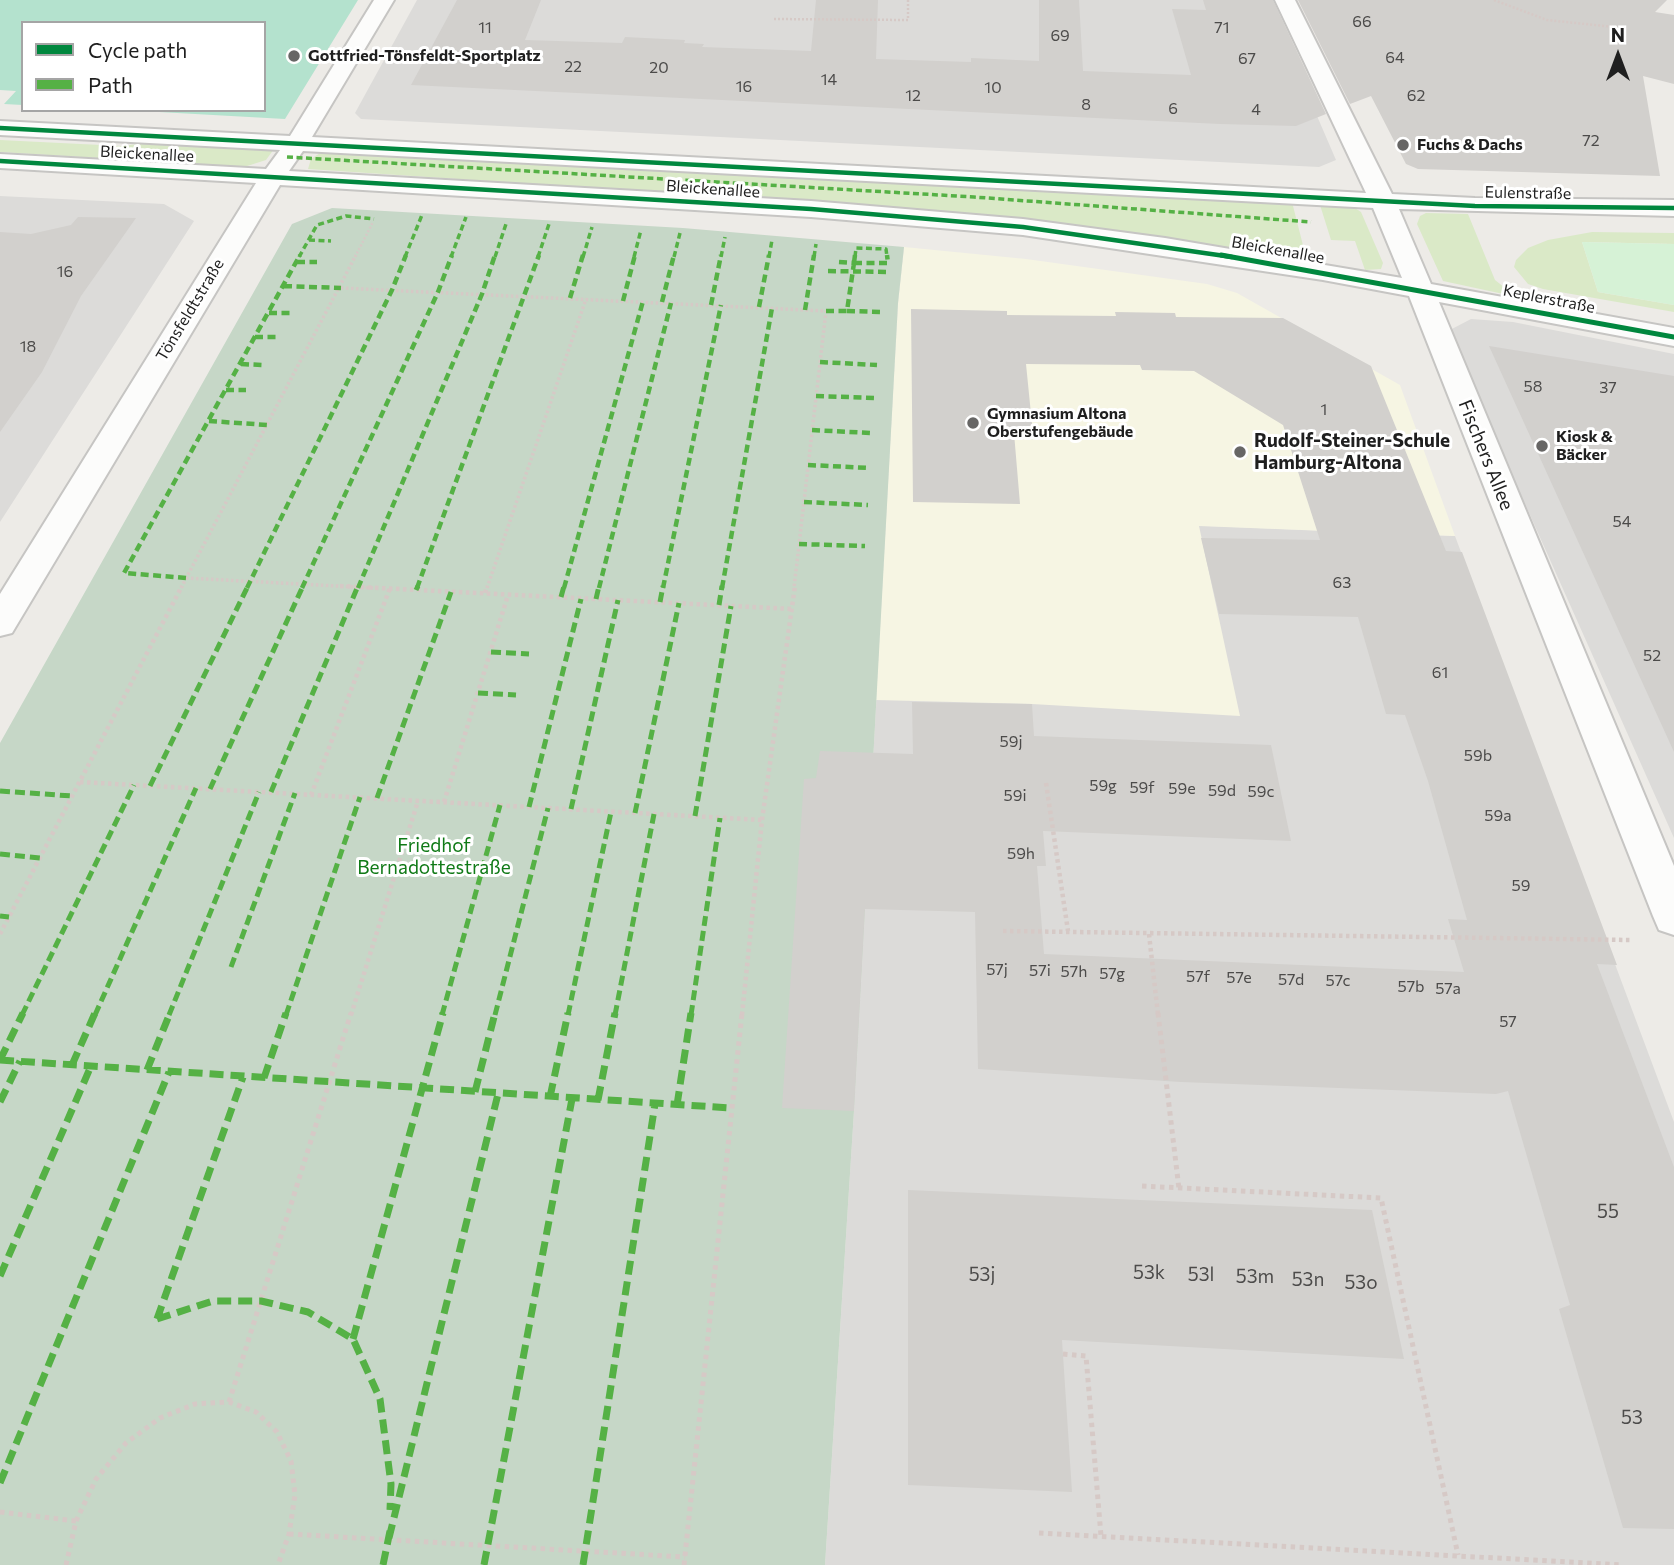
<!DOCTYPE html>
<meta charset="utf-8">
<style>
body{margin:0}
#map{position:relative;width:1674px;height:1565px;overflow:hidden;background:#edebe7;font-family:Commissioner,sans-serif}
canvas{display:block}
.legend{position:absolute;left:21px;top:21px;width:245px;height:91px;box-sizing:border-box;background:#fff;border:2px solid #a5a5a5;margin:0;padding:9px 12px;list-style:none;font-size:21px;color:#1f1f1f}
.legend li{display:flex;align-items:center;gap:14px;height:35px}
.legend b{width:35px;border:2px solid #a5a5a5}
.north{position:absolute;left:1583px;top:21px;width:70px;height:70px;-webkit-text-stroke:5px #fff;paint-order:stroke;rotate:0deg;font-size:19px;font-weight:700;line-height:28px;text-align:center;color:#1f1f1f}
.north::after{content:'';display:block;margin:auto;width:24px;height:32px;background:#1f1f1f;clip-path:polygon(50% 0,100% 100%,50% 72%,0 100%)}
</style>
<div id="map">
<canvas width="1674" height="1565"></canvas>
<ul class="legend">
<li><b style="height:9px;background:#00873e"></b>Cycle path</li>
<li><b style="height:9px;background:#55b145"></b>Path</li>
</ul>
<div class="north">N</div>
</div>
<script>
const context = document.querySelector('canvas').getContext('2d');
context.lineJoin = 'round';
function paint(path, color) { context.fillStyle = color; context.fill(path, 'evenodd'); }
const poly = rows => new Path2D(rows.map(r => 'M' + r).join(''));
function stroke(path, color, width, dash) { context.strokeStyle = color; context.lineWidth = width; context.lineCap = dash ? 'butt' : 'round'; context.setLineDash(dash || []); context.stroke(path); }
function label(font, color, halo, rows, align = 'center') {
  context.font = font + ' Commissioner,sans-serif'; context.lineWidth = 6; context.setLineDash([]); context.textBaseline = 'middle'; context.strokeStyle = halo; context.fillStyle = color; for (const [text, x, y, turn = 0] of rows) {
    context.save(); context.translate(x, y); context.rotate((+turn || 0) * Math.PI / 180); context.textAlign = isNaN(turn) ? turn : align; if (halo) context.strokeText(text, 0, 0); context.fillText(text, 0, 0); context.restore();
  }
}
const residential = poly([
 [417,0,1267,0,1336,160,1319,167,361,119,355,113],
 [0,196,164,204,194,221,0,522],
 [904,247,1059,520,1455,536,1674,1122,1674,1565,825,1565,854,1111,898,303],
 [1471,319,1513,322,1674,354,1674,838,1448,331]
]);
const education = poly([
 [904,247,1026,259,1207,284,1237,293,1400,385,1455,536,1199,526,1240,716,1032,704,876,700,898,303]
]);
const grass = poly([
 [0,140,121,146,155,142,274,149,266,160,244,167,0,152],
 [323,151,1292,202,1307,261,1066,224,817,203,308,169,311,159],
 [1320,205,1355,208,1361,212,1383,263,1381,269,1365,270,1355,241,1331,240],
 [1426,213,1468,214,1495,280,1509,291,1522,294,1522,298,1443,281,1417,224,1420,216],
 [1592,232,1674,233,1674,244,1582,242,1598,292,1674,305,1674,312,1543,289,1528,284,1514,267,1516,260,1528,248,1548,240]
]);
const cemetery = poly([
 [332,208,683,228,904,247,898,303,854,1111,825,1565,0,1565,0,743,292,224]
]);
const park = poly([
 [1582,242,1674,244,1674,305,1598,292]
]);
const pitch = poly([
 [0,0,358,0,285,119,123,110,264,110,264,23,23,23,23,105,4,104,16,91,0,90]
]);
const building = poly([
 [457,0,541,0,525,40,622,43,625,37,685,40,684,43,704,44,702,47,811,51,816,0,878,0,876,59,971,62,971,58,1039,61,1039,0,1079,0,1083,71,1191,75,1172,9,1206,10,1203,0,1273,0,1326,114,1296,126,1220,124,411,85],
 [1298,0,1667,0,1655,12,1674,15,1674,84,1643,76,1660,176,1418,169,1406,164,1371,96,1350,104],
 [78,217,136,218,81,296,42,372,0,432,0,232,31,234,71,225],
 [911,309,1007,311,1007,315,1116,316,1115,312,1175,313,1176,317,1283,318,1371,366,1446,551,1462,552,1617,965,1597,964,1674,1167,1674,1529,1623,1528,1559,1309,1570,1305,1508,1091,1496,1094,1181,1082,978,1069,975,912,865,909,854,1111,782,1108,804,779,816,778,820,751,913,754,912,702,1032,704,1034,736,1271,745,1291,841,1043,831,1046,866,1037,866,1044,954,1464,972,1448,919,1467,920,1428,781,1405,715,1386,714,1358,617,1219,614,1201,538,1320,540,1283,425,1194,371,1142,370,1140,365,1026,364,1033,434,1014,433,1020,504,913,502],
 [1489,346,1674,376,1674,752,1612,616],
 [908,1190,1372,1210,1404,1359,1062,1340,1072,1492,908,1485]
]);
const pathFar3 = poly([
 [1494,0,1547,20,1614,27],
 [774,19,908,20,908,0],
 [355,257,373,222]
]);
const pathFar2 = poly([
 [341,288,826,311,794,588],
 [186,578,375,588],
 [181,588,356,255],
 [487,588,586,299]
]);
const pathFar1 = poly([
 [340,586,792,609],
 [485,593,487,586],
 [80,782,762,820],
 [1046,783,1068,931],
 [311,795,390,588],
 [444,802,508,595],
 [1003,931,1631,940],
 [0,934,182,586],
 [1149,934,1158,1015],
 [351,1015,418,801],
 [742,1015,762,820,795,586]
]);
const path = poly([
 [1158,1013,1179,1189],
 [1142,1186,1381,1198,1458,1555],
 [1063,1354,1086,1356,1101,1536],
 [229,1402,351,1013],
 [0,1512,76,1521],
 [1039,1533,1623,1565],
 [289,1534,685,1557],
 [66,1565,76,1521,96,1479,126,1443,160,1418,195,1404,229,1402,256,1412,277,1432,291,1461,295,1495,289,1534,278,1565],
 [684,1565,742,1013]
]);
const minor = poly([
 [374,0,394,0,312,137,1366,193,1275,0,1295,0,1392,194,1475,198,1674,200,1674,216,1399,209,1431,284,1674,328,1674,346,1439,302,1674,866,1674,935,1659,930,1653,916,1409,296,1323,280,1023,235,811,217,280,185,12,633,0,636,0,594,256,183,0,168,0,154,266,169,280,150,0,135,0,121,290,136,374,0],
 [303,151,1373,208,1402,278,1165,238,1023,219,811,201,289,171,303,151]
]);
const quietFar3 = poly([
 [287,157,974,197,1311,222],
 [309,240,331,241],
 [299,257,317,225,346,216,374,219],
 [405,257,422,215],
 [451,257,466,217],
 [495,257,507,221],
 [538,257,549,224],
 [583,257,592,227],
 [634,257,641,230],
 [674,257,680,233],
 [721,257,725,237],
 [769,257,772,240],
 [814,257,816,244],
 [855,257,856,248,886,249,887,257]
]);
const quietFar2 = poly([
 [297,262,317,262],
 [839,262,854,263],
 [854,263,888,263,887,255],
 [854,263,855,255],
 [828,271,890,272],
 [284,286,341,288],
 [570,298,583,255],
 [623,301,635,255],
 [662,302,674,255],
 [711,305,721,255],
 [759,307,769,255],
 [805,310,814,255],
 [826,311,847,311,854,263],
 [847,311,882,312],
 [269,313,291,313],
 [255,337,276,337],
 [820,362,877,365],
 [241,364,262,365],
 [226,390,246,390],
 [816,396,875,398],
 [209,421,268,425],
 [812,430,870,433],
 [808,465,869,468],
 [804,502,868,505],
 [799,544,865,546],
 [186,578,124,573,300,255],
 [247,588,392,290,406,255],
 [302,588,438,292,452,255],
 [358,588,482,294,495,255],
 [417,588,539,255],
 [564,588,643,301],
 [599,588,671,303],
 [663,588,721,305],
 [722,588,772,308]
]);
const quietFar1 = poly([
 [416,590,418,586],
 [561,597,564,586],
 [596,599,599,586],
 [660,602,663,586],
 [719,605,722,586],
 [491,652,529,654],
 [478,693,516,695],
 [150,786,248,586],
 [210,789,303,586],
 [0,791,72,796],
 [271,792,358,586],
 [377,798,451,592],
 [529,807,581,599],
 [571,809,618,600],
 [635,813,679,603],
 [695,816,731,606],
 [0,854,40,858],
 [0,916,9,917],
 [231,967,295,793],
 [22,1015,134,785],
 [95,1015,196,788],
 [169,1015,259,792],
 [286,1015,360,797],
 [442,1015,500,805],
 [495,1015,548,808],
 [568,1015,611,812],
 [615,1015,654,814],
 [691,1015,720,818]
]);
const quiet = poly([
 [0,1060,731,1108],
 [0,1060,23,1013],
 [72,1065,95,1013],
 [147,1070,170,1013],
 [264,1078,286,1013],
 [475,1092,495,1013],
 [550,1097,568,1013],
 [598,1100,615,1013],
 [0,1102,20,1061],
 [677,1105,691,1013],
 [0,1276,91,1066],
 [157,1319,213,1301,261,1301,308,1312,353,1339,380,1399,391,1484,390,1510],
 [157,1319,243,1077],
 [353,1339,443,1013],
 [0,1483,169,1072],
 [389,1538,498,1094],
 [383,1565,390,1531],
 [484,1565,572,1099],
 [583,1565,655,1104]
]);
const cyclewayFar1 = poly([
 [0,128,1475,206,1674,208],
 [0,161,811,209,1023,227,1232,257]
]);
const cycleway = poly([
 [1221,255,1674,337]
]);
const markers = [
 [294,56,7,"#676665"],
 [1403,145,7,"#676665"],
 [973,423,7,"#676665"],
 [1542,446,7,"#676665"],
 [1240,452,7,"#676665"]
];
const numberNames = [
 ["66",1362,22],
 ["11",485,28],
 ["71",1222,28],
 ["69",1060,36],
 ["64",1395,58],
 ["67",1247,59],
 ["22",573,67],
 ["20",659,68],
 ["14",829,80],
 ["16",744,87],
 ["10",993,88],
 ["12",913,96],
 ["62",1416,96],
 ["8",1086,105],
 ["6",1173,109],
 ["4",1256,110],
 ["72",1591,141],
 ["16",65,272],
 ["18",28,347],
 ["58",1533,387],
 ["37",1608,388],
 ["1",1324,410],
 ["54",1622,522],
 ["63",1342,583],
 ["52",1652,656],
 ["61",1440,673],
 ["59j",1011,742],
 ["59b",1478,756],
 ["59g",1103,786],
 ["59f",1142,788],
 ["59e",1182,789],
 ["59d",1222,791],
 ["59c",1261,792],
 ["59i",1015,796],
 ["59a",1498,816],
 ["59h",1021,854],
 ["59",1521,886],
 ["57j",997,970],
 ["57i",1040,971],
 ["57h",1074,972],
 ["57g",1112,974],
 ["57f",1198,977],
 ["57e",1239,978],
 ["57d",1291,980],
 ["57c",1338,981],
 ["57b",1411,987],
 ["57a",1448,989],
 ["57",1508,1022]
];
const farPoinames = [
 ["Gottfried-Tönsfeldt-Sportplatz",308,56],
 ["Fuchs & Dachs",1417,145],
 ["Gymnasium Altona",987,414],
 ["Oberstufengebäude",987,432],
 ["Kiosk &",1556,437],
 ["Bäcker",1556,455]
];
const farStreetnames = [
 ["Bleickenallee",147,154,3],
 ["Bleickenallee",713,189,4],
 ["Eulenstraße",1528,193,1],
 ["Bleickenallee",1278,250,10],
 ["Keplerstraße",1549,299,11],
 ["Tönsfeldtstraße",190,310,-59]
];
const poiNames = [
 ["Rudolf-Steiner-Schule",1254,441],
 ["Hamburg-Altona",1254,463]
];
const streetNames = [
 ["Fischers Allee",1486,455,68]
];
const parkNames = [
 ["Friedhof",434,846],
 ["Bernadottestraße",434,868]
];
const nearNumbernames = [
 ["55",1608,1212],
 ["53k",1149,1273],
 ["53j",982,1275],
 ["53l",1201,1275],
 ["53m",1255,1277],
 ["53n",1308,1280],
 ["53o",1361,1283],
 ["53",1632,1418]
];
paint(residential, '#dcdbd9');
paint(education, '#f6f5e3');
paint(grass, '#dae9c7');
paint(cemetery, '#c6d7c7');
paint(park, '#d6f2d6');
paint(pitch, '#b4e2ce');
paint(building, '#d2d0cd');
stroke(minor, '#c6c5c3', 4);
stroke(pathFar3, '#d6c9c6', 2.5, [2, 2]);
stroke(pathFar2, '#d6c9c6', 3.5, [2.5, 2.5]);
stroke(pathFar1, '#d6c9c6', 4.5, [3.5, 3.5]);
stroke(path, '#d6c9c6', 5, [4.5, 4.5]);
paint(minor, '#fcfcfb');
stroke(quietFar3, '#55b145', 3.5, [6, 3.5]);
stroke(quietFar2, '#55b145', 4.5, [8, 4.5]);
stroke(quietFar1, '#55b145', 5, [10, 5]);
stroke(quiet, '#55b145', 7, [14, 7]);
stroke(cyclewayFar1, '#00873e', 4.5);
stroke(cycleway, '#00873e', 5);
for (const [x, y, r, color] of markers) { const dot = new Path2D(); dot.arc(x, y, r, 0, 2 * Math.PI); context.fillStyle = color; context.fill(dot); stroke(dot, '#fff', 2.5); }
label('16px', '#4c4b4a', null, numberNames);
label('bold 16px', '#1f1f1f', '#fff', farPoinames, 'left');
label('16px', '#1f1f1f', '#fff', farStreetnames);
label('bold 19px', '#1f1f1f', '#fff', poiNames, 'left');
label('19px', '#1f1f1f', '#fff', streetNames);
label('19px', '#107a17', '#fff', parkNames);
label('19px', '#4c4b4a', null, nearNumbernames);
</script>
